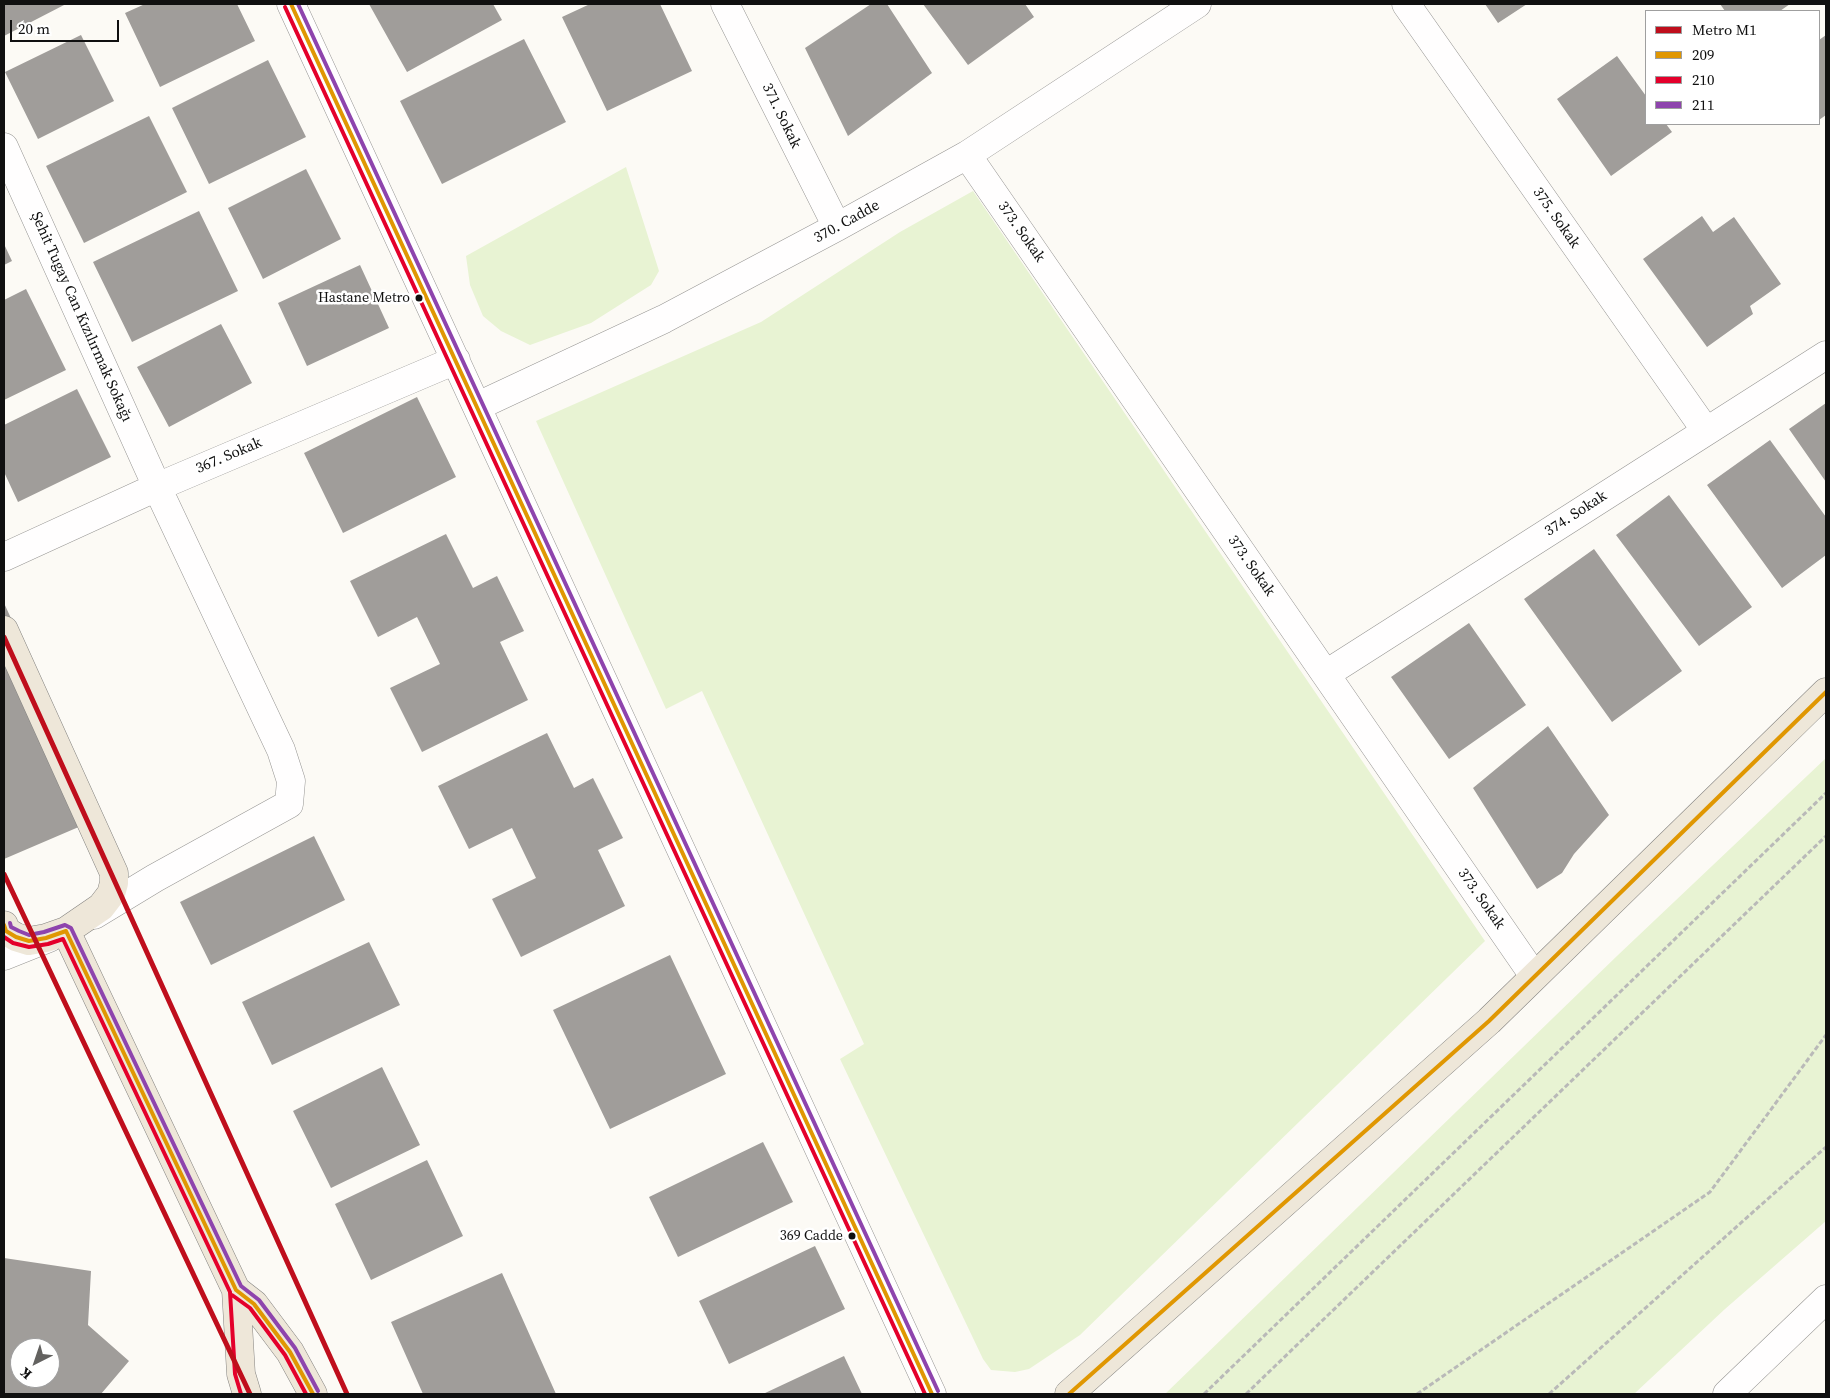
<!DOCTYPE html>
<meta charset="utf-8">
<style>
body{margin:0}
#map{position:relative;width:1830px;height:1398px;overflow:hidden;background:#fcfaf5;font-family:"Source Serif 4",serif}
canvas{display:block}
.frame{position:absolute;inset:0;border:5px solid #101010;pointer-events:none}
.legend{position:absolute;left:1645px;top:10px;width:175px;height:115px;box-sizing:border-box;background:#fff;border:1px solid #9f9f9f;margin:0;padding:6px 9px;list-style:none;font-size:15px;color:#101010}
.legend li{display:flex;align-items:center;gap:10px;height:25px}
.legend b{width:25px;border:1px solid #9f9f9f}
.north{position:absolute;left:10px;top:1338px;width:50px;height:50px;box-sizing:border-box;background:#fff;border:1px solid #9f9f9f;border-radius:50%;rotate:221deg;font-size:14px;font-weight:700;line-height:20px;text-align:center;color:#101010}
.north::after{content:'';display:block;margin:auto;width:18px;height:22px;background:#636260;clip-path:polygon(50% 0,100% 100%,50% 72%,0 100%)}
.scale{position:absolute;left:10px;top:20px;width:109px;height:22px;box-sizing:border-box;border:2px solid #101010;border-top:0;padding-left:6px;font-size:15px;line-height:18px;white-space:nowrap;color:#101010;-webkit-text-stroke:4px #fff;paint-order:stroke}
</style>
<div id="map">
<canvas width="1830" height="1398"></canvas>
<div class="frame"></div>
<ul class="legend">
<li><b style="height:6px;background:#bf0e1c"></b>Metro M1</li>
<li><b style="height:6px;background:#e09702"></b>209</li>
<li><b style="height:6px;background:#e4002b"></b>210</li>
<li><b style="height:6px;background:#8e44ad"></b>211</li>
</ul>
<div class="north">K</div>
<div class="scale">20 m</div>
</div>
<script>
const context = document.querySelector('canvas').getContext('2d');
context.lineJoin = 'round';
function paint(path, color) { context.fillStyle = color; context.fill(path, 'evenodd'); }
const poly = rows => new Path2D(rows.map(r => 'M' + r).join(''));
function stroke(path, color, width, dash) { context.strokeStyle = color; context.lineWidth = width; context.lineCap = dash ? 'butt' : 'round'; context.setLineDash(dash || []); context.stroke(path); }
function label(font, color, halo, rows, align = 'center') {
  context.font = font + ' "Source Serif 4",serif'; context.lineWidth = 5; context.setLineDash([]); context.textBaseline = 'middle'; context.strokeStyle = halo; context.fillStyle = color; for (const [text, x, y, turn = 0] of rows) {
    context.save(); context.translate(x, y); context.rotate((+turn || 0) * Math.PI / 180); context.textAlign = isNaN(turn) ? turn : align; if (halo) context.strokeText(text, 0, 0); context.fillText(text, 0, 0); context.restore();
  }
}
const green = poly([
 [626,167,659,271,651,285,591,323,530,345,501,331,483,316,470,285,466,256],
 [973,191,1485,941,1080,1335,1029,1369,1015,1372,991,1370,983,1359,840,1059,864,1044,702,691,666,709,536,421,761,322,900,232],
 [1826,758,1826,1221,1725,1309,1634,1394,1165,1394,1618,955]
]);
const building = poly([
 [4,4,66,4,4,36],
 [145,4,237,4,255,41,160,87,125,13],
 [369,4,493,4,502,20,407,72],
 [590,4,660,4,692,71,607,111,562,17],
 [871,4,887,4,932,73,848,136,805,48],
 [923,4,1025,4,1034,17,968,65],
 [1485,4,1527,4,1498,23],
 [1720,4,1790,4,1780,11,1725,11],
 [81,35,114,101,38,139,5,72],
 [1826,35,1826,115,1819,120,1819,40],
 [524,39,566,122,442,184,400,101],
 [1617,56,1646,96,1646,124,1666,124,1672,132,1611,176,1557,99],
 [268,60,306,137,209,184,172,108],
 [149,116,187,192,84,243,46,166],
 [306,169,341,239,263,279,228,208],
 [199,211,238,291,132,342,93,262],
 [1702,216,1713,232,1734,217,1781,284,1750,306,1753,314,1707,347,1643,259],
 [4,244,12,261,4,265],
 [360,265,389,328,307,366,278,303],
 [26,289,66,370,4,400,4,300],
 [221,324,252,383,169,427,137,367],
 [77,389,111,457,18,502,4,472,4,425],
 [417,397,456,477,343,533,304,453],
 [1826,403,1826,482,1789,429],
 [1770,440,1826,517,1826,555,1782,588,1707,485],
 [1669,495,1752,607,1699,646,1616,535],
 [446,534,473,588,497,576,524,631,500,642,528,700,422,752,390,688,440,664,417,617,378,637,350,581],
 [1594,549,1682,671,1612,722,1524,599],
 [4,603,102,817,4,859],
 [1469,623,1526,705,1449,759,1391,677],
 [1548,726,1609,815,1574,854,1562,873,1537,889,1473,788],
 [547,733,574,788,593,778,623,838,598,850,625,906,521,957,492,899,536,878,512,828,469,849,438,786],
 [314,836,345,900,211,965,180,902],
 [369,942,400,1005,272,1065,242,1002],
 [670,955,726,1074,610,1129,553,1010],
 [382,1067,420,1145,331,1188,293,1111],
 [763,1142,793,1202,678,1257,649,1197],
 [427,1160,463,1236,371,1280,335,1204],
 [815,1246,845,1309,729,1364,699,1301],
 [4,1258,91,1271,88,1325,129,1361,101,1394,4,1394],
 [20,1348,50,1348,50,1378,20,1378],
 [502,1273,556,1394,423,1394,391,1322],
 [844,1356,862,1394,763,1394]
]);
const path = poly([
 [1204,1394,1826,793],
 [1246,1394,1826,836],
 [1417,1394,1710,1192,1826,1035],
 [1549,1394,1826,1147]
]);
const minor = poly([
 [291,4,932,1394],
 [725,4,837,227],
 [1406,4,1706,431],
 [4,147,157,487,281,750,291,781,289,804,155,878,94,915],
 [967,155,1534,976],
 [478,406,664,319,837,227,967,155,1197,4],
 [4,557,157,487,456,360],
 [1326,674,1826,355],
 [4,956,49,938],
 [1727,1394,1826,1299]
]);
const major = poly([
 [4,630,114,873,114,883,111,894,101,907,66,931,46,938,29,941,16,937,6,931,4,925],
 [66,931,236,1290,241,1374,247,1394],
 [236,1290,254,1304,290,1352,313,1394],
 [1069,1394,1489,1021,1826,692]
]);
const bus1 = poly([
 [291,4,932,1394],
 [4,925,6,931,16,937,29,941,46,938,66,931,236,1290,254,1304,290,1352,313,1394],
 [1069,1394,1489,1021,1826,692]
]);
const bus2 = poly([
 [285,7,925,1394],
 [4,937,13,943,29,947,48,944,63,939,230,1292,235,1374,241,1394],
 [232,1295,250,1308,285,1355,306,1394]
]);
const bus3 = poly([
 [298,4,938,1391],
 [10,923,11,927,19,931,29,935,44,932,65,925,71,928,241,1286,259,1300,295,1348,318,1391]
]);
const metro1 = poly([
 [4,637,347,1394],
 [4,874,250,1394]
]);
const markers = [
 [419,298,4.5,"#101010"],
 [852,1236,4.5,"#101010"]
];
const busNames = [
 ["Hastane Metro",410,298],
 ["369 Cadde",843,1236]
];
const streetNames = [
 ["371. Sokak",781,116,64],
 ["375. Sokak",1556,218,55],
 ["370. Cadde",847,222,-29],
 ["373. Sokak",1021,232,55],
 ["Şehit Tugay Can Kızılırmak Sokağı",81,317,66],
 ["367. Sokak",229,456,-23],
 ["374. Sokak",1576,514,-33],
 ["373. Sokak",1251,566,55],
 ["373. Sokak",1481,899,55]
];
paint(green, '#e8f3d3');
paint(building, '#a09d9a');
stroke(minor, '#969593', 29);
stroke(major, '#848380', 29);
stroke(path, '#b9b9b8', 3, [5, 2.5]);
stroke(minor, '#fffefe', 28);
stroke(major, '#eee7d9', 28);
stroke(bus1, '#e09702', 4);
stroke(bus2, '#e4002b', 4);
stroke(bus3, '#8e44ad', 4);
stroke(metro1, '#bf0e1c', 5);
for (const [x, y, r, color] of markers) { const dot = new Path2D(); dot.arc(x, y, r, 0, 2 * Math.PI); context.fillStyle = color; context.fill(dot); stroke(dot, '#fff', 2); }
label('14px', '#101010', '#fff', busNames, 'right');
label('15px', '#101010', '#fff', streetNames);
</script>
